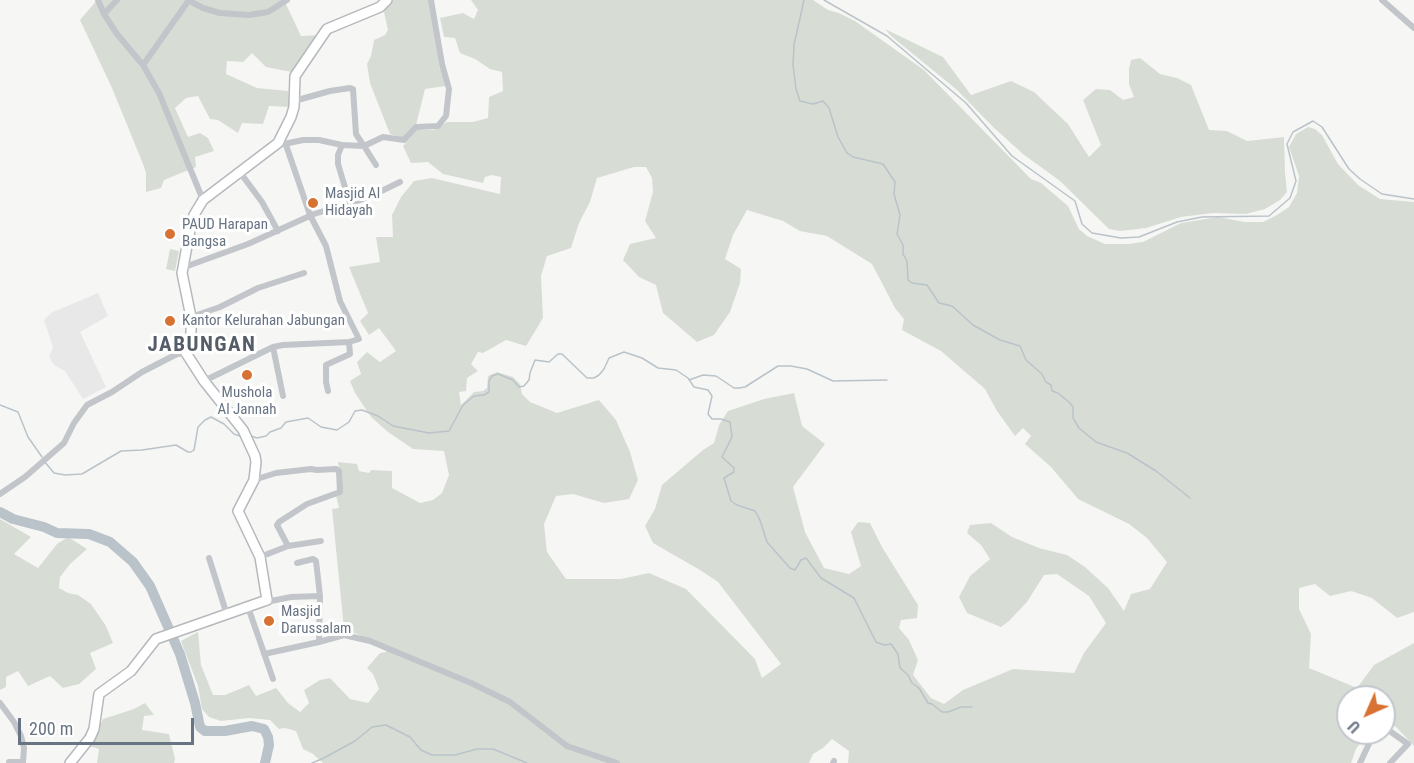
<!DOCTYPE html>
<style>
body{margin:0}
#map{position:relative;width:1414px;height:763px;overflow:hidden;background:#f6f7f4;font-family:"Roboto Condensed",sans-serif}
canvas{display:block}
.north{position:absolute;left:1336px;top:685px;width:60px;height:60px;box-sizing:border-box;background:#fff;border:2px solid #c3c7cd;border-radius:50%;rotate:225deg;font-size:16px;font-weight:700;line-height:24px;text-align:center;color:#687383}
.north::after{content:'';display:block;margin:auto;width:21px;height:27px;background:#d87232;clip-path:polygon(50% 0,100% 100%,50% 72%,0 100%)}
.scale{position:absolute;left:18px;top:718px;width:176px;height:27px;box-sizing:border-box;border:3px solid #687383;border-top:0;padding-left:8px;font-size:18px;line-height:21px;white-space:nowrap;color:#687383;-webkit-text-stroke:4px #fff;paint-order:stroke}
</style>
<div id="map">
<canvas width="1414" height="763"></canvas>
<div class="north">U</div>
<div class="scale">200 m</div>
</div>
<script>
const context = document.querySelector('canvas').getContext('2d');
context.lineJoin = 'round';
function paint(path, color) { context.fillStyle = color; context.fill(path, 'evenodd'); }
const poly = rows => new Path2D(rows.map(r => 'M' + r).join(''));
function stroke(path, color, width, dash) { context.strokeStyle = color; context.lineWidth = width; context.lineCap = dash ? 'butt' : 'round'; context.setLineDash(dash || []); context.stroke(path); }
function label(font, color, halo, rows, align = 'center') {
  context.font = font + ' "Roboto Condensed",sans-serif'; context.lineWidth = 6; context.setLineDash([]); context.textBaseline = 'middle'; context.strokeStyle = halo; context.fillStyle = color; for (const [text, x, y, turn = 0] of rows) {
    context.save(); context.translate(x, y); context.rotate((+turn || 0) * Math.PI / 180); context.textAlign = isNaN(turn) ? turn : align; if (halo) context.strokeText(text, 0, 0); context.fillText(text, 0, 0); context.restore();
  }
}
const built = poly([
 [98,293,108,316,80,332,106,387,83,399,65,371,54,365,49,357,53,347,44,320,51,313]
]);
const green = poly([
 [97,0,284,0,301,36,320,35,299,65,292,72,266,67,252,53,243,62,227,61,226,74,257,88,288,91,290,107,269,106,263,124,242,123,238,133,218,120,210,119,198,96,186,98,175,108,188,137,200,133,208,138,214,151,195,157,196,167,164,180,161,188,146,192,146,173,143,164,112,88,80,20],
 [390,0,429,0,439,65,446,86,425,89,416,125,403,138,390,134,370,83,367,64,371,56,374,40,385,35,388,30,384,12],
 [471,0,813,0,828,10,839,13,855,21,924,70,1031,179,1041,183,1068,206,1079,229,1087,236,1105,244,1128,244,1143,242,1181,223,1218,217,1245,222,1263,222,1277,215,1289,207,1297,193,1299,176,1289,147,1296,134,1308,127,1315,129,1322,135,1338,164,1358,185,1380,199,1414,202,1414,612,1397,618,1372,598,1351,591,1330,596,1315,584,1299,588,1299,609,1311,634,1309,668,1357,688,1374,665,1414,643,1414,746,1396,727,1384,719,1384,697,1348,697,1348,733,1367,733,1356,749,1351,763,848,763,849,751,832,739,823,748,813,754,809,763,323,763,313,754,303,749,296,731,285,728,279,729,270,720,249,718,221,721,209,717,202,709,198,686,181,641,198,632,201,665,213,695,225,695,249,685,256,696,276,688,288,703,300,712,309,703,304,690,320,680,330,678,350,699,368,703,379,689,373,674,367,668,380,653,386,652,387,646,344,629,332,509,339,508,336,495,343,493,338,462,357,464,359,471,369,473,371,470,392,471,392,488,420,503,433,500,442,493,449,475,444,451,413,449,388,432,371,417,355,393,350,381,361,374,357,362,367,352,380,362,396,351,379,328,369,335,360,321,368,313,349,267,380,262,376,237,393,237,392,215,401,197,414,181,432,178,500,194,501,177,492,175,485,177,483,183,443,174,428,162,411,163,403,146,417,130,434,130,447,122,473,122,488,118,489,97,503,91,502,72,490,69,475,59,460,53,455,38,444,37,440,18,463,13,474,19,478,10],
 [634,167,646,167,652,178,653,192,645,221,656,238,630,244,623,260,639,277,656,285,663,313,697,342,714,335,730,312,740,283,741,269,725,259,733,235,747,210,783,221,800,231,827,236,872,264,895,308,904,319,902,330,941,351,985,389,997,411,1015,436,1023,428,1031,436,1025,444,1051,467,1078,499,1129,524,1147,538,1167,562,1150,589,1131,594,1124,611,1108,588,1085,567,1067,555,1039,548,1012,537,991,523,970,525,967,533,981,545,990,559,970,576,959,597,967,613,1001,627,1009,621,1027,602,1044,575,1057,574,1089,596,1106,623,1084,653,1074,673,1013,669,963,690,944,704,931,698,913,675,918,660,909,640,899,628,901,620,917,618,918,605,882,547,870,523,858,522,851,532,861,566,849,574,824,568,805,532,793,487,825,444,802,426,794,393,764,399,728,411,719,425,714,443,703,450,662,485,655,509,645,526,653,543,700,570,718,582,781,664,762,678,755,659,686,589,649,573,621,579,566,579,547,552,544,524,556,496,573,494,604,503,629,499,638,480,630,452,616,420,599,400,557,413,530,402,522,394,520,384,513,377,497,372,488,376,487,388,483,391,474,392,461,405,459,392,466,391,467,378,478,371,471,364,478,352,483,353,506,340,526,346,543,318,541,276,547,256,571,248,579,223,590,202,597,178],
 [885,29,943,57,971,95,1011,81,1034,92,1068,124,1089,157,1101,145,1083,100,1096,89,1110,90,1123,100,1134,97,1129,84,1129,69,1131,60,1140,58,1160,74,1177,78,1191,85,1209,130,1227,131,1247,141,1284,137,1285,172,1287,192,1280,200,1265,209,1246,214,1213,213,1181,217,1146,228,1120,231,1109,229,1060,181,1023,154,993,127,957,90,891,36],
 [170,249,179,251,175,271,166,269],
 [0,519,31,537,14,554,38,568,57,544,68,537,87,549,70,564,60,577,59,588,68,593,78,595,91,604,106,626,113,643,90,653,96,669,79,684,63,688,50,676,28,686,18,671,6,677,6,687,0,690],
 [145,703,154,715,144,716,142,730,169,734,175,759,174,763,97,763,99,749,90,746,103,719,134,709]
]);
const stream = poly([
 [804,0,794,45,793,65,796,89,800,101,813,104,823,101,829,108,838,137,847,153,853,157,883,164,895,182,894,194,900,215,897,234,903,245,903,254,907,261,908,280,912,283,927,285,939,303,952,306,973,325,1000,340,1020,346,1026,360,1042,374,1046,382,1051,385,1052,391,1058,393,1070,403,1073,407,1073,418,1079,428,1096,442,1127,453,1156,471,1190,498],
 [824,0,887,36,966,103,1012,156,1075,201,1082,224,1092,233,1121,238,1139,237,1177,222,1202,217,1269,216,1290,198,1296,181,1287,144,1293,132,1313,121,1322,127,1349,169,1360,179,1382,194,1414,199],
 [689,380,703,375,716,376,734,388,739,388,745,387,778,366,791,366,807,369,833,381,887,380],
 [0,405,18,412,28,437,42,457],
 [251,436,257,438,266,436,270,432,281,428,286,422,308,418,321,427,337,430,349,422,355,411,362,410,378,416,393,426,429,433,449,431,463,405,474,396,484,395,489,392,489,381,492,376,498,374,513,380,519,387,524,386,529,380,530,373,535,360,549,362,558,354,562,354,587,378,594,378,599,375,604,369,609,358,624,352,642,358,658,368,676,370,688,378,694,387,708,390,712,396,708,414,712,419,721,419,730,422,732,437,722,457,734,468,734,472,724,478,731,501,737,505,755,511,760,520,767,542,790,568,795,570,801,560,806,558,821,578,854,598,876,642,884,645,891,644,898,654,900,668,908,675,912,683,919,688,928,703,932,704,942,712,948,712,961,707,972,707],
 [44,461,54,473,65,475,82,474,121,451,142,450,176,445,188,452,191,452,194,450,198,427,205,420,211,417,224,424,234,434,240,436],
 [312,763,324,758,355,741,372,727,386,725,410,737,421,750,432,755,455,755,477,749,493,749,527,763]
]);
const river = poly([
 [0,512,13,519,44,527,57,533,89,534,110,542,133,562,150,586,180,654,195,703,200,727,205,731,225,731,252,726,264,729,268,737,269,745,265,763]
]);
const street = poly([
 [98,0,104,14,117,34,143,65,159,93,203,200],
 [188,0,203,8,220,13,249,15,268,12,287,0],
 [1382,0,1414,28],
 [104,14,117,0],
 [143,65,189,0],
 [294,101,330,91,350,88,353,89,356,134,364,146,383,137,404,140,416,127,438,126,446,116,449,89,442,64,431,0],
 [284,144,303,140,319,140,342,145],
 [239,171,262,202,278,231],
 [350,204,338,164,338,155,342,145,364,146,376,165],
 [182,268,248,244,314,214,367,198,400,182],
 [191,317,220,307,258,288,304,273],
 [273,347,283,396],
 [204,381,273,347,283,345,349,342,359,339,340,301,326,246,310,215,286,145],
 [328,391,326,382,326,365,350,354,349,342],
 [254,480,276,473,311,469,317,470,336,469,339,471,340,492,307,504,279,522,277,525,288,546],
 [0,494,25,477,64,443,74,423,87,405,112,392,142,372,177,354,186,353],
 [260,557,288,546,321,541],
 [209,558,227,615],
 [266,602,291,597,320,596],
 [248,607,273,679],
 [319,642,344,635,370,641,471,683,510,702,567,746,617,763],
 [264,654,319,642,320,596,316,561,313,559,297,563],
 [0,703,14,722,21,736,24,748,23,763],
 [1384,727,1408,744,1390,763],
 [9,762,23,762],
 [833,763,834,761],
 [1360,763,1374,733]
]);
const secondary = poly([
 [70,763,90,738,94,729,99,694,131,671,156,639,267,600,260,557,238,511,254,480,256,462,255,456,243,430,204,381,186,353,191,342,191,317,182,273,190,230,194,215,203,200,278,143,291,117,294,107,295,76,327,29,380,7,387,0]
]);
const markers = [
 [313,203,6,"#d87232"],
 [170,234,6,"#d87232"],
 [170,321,6,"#d87232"],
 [247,375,6,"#d87232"],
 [269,621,6,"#d87232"]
];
const poiNames = [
 ["Masjid Al",325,194],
 ["Hidayah",325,211],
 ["PAUD Harapan",182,225],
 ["Bangsa",182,242],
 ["Kantor Kelurahan Jabungan",182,321],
 ["Mushola",247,393,"center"],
 ["Al Jannah",247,410,"center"],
 ["Masjid",281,612],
 ["Darussalam",281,629]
];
const districtNames = [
 ["JABUNGAN",202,346]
];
paint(built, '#e7e8e7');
paint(green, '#d7ddd5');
stroke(stream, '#bac3c9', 1.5);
stroke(river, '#bac3c9', 10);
stroke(secondary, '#b5b8bd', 12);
stroke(street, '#c2c5c9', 6);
stroke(secondary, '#fff', 9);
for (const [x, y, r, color] of markers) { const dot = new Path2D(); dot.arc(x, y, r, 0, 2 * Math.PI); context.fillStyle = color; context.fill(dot); stroke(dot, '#fff', 2); }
label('15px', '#687383', '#fff', poiNames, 'left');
context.letterSpacing = '1.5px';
label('bold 21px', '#555d69', '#fff', districtNames);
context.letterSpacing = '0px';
</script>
